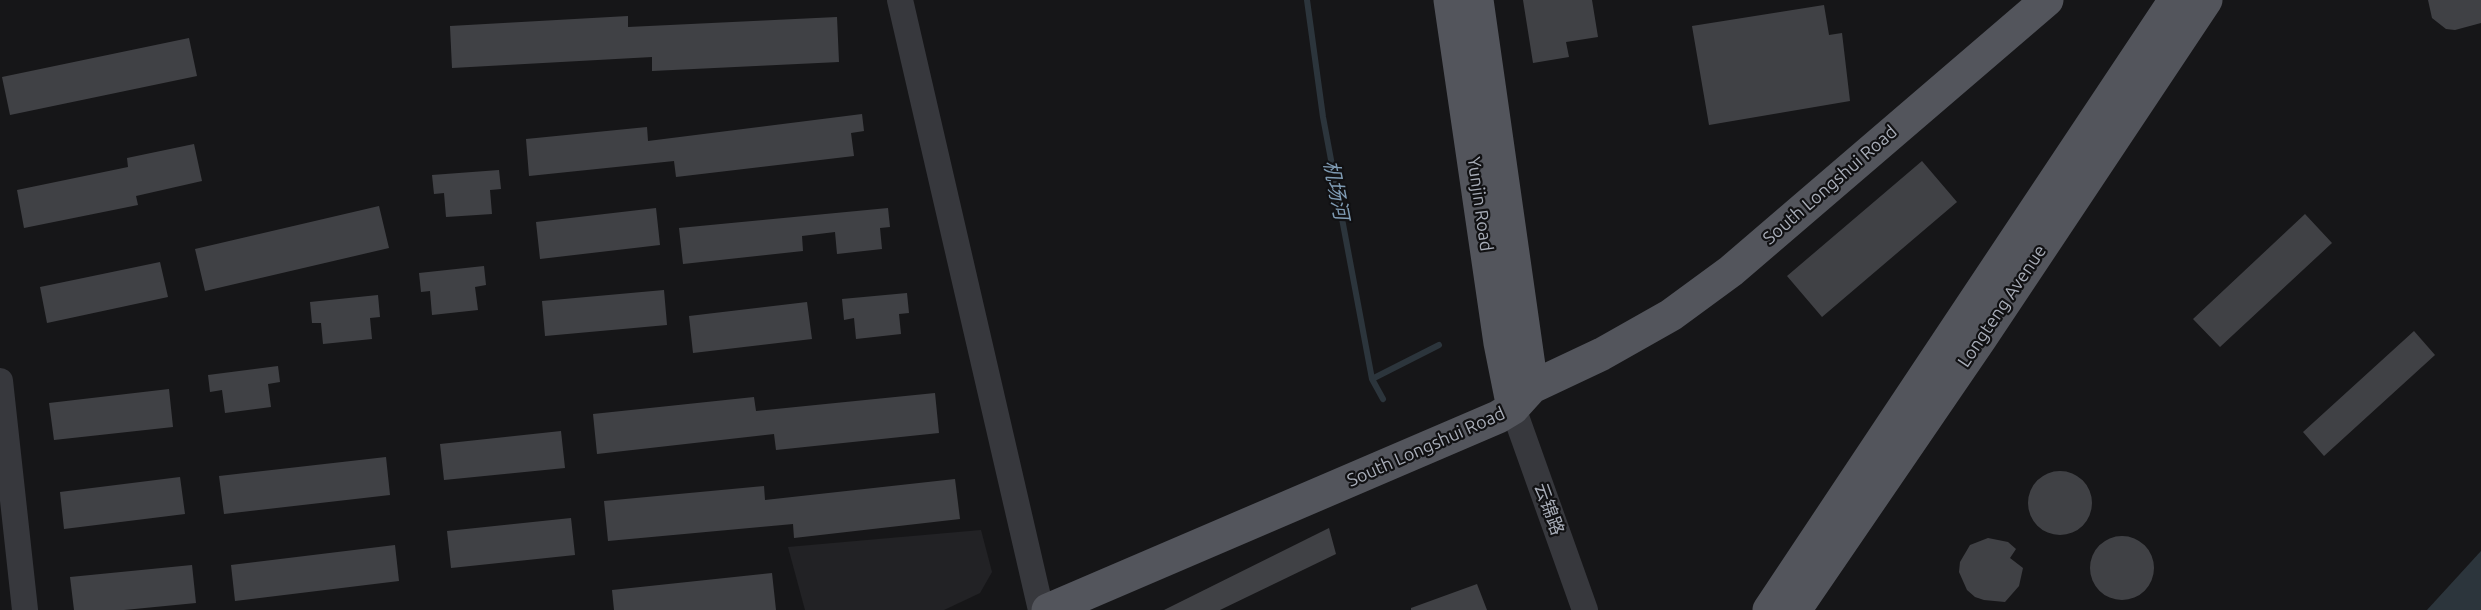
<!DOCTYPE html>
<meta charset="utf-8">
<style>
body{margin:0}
canvas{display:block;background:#161618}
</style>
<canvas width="2481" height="610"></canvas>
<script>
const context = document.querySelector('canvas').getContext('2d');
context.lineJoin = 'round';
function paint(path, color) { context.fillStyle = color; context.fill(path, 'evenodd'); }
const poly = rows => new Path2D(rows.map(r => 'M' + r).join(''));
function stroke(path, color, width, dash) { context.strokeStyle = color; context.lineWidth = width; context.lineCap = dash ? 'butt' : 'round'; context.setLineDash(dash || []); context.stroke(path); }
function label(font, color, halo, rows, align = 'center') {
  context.font = font + ' Ubuntu,"Noto Sans SC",sans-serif'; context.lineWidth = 4.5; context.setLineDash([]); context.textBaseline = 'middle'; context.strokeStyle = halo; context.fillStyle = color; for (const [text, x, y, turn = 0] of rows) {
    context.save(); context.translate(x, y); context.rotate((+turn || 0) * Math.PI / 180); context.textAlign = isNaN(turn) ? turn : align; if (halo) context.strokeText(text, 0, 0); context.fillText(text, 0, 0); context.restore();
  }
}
const built = poly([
 [981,530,992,572,980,593,944,610,805,610,788,547]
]);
const water = poly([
 [2481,551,2481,610,2427,610]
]);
const stream = poly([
 [1307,0,1323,117,1372,379,1383,399],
 [1372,379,1439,345]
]);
const building = poly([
 [1523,0,1592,0,1598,37,1566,42,1569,57,1533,63],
 [2428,0,2481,0,2481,23,2455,30,2446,29,2432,18],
 [1824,5,1829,35,1842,33,1850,101,1709,125,1692,26],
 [628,16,628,27,837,17,839,62,652,71,652,57,452,68,450,26],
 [189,38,197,76,10,115,2,77],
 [862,114,864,131,851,133,854,156,676,177,674,161,529,176,526,139,647,127,648,141],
 [194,144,202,181,136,196,138,205,24,228,17,190,128,167,127,158],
 [1922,161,1957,202,1822,317,1787,276],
 [499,170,501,189,490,190,492,214,446,217,444,193,434,194,432,175],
 [379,206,389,248,205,291,195,249],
 [656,208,660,245,540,259,536,222],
 [888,208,890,227,880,228,882,249,837,254,835,232,802,236,803,251,683,264,679,228],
 [2305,214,2332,243,2220,347,2193,319],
 [160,262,168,297,47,323,40,287],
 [484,266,486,285,475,287,478,310,432,315,430,291,421,292,419,273],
 [664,290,667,325,545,336,542,301],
 [907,293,909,313,899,314,901,334,856,339,854,318,844,320,842,299],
 [378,295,380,317,370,318,372,339,323,344,321,323,312,323,310,302],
 [807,302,812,339,693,353,689,316],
 [2414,331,2435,355,2324,456,2303,432],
 [278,366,280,382,268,384,271,407,225,413,222,390,210,392,208,375],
 [169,389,173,427,54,440,49,403],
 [935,393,939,433,776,450,774,434,597,454,593,414,754,397,756,411],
 [561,431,565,468,444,480,440,444],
 [386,457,390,495,224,514,219,476],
 '2028 503a32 32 0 1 1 64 0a32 32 0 1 1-64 0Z',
 [180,477,185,514,64,529,60,492],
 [955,479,960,519,794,538,793,524,608,541,604,501,764,486,765,500],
 [571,518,575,555,451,568,447,531],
 [1329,528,1336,554,1220,610,1164,610],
 '2090 568a32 32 0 1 1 64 0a32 32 0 1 1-64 0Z',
 [1988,538,2008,542,2016,549,2010,558,2023,568,2019,586,2005,602,1984,600,1975,597,1967,590,1959,572,1960,562,1970,545],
 [395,545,399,581,235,601,231,565],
 [192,565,196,603,124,610,74,610,70,577],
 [772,573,776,610,614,610,612,590],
 [1477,584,1487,610,1411,610,1411,608]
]);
const minor = poly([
 [900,0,1041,610],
 [0,381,25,610],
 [1513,408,1585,610]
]);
const major = poly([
 [1450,0,1500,343,1513,408],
 [1477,0,1532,387],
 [1048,610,1498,417,1513,408,1532,387,1602,354,1671,315,1731,271,2047,0],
 [1769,610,2175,0],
 [1795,610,1981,338,2206,0]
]);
const streetNames = [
 ["South Longshui Road",1830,185,-41],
 ["Yunjin Road",1480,204,82],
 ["Longteng Avenue",2002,306,-56],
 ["South Longshui Road",1426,447,-24],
 ["云锦路",1549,509,70]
];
const waterNames = [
 ["机场河",1336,190,79]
];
paint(built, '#222225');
paint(water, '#2c353c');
stroke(stream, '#2c353c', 6);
paint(building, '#404145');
stroke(minor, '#37383d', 26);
stroke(major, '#53555c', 33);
label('18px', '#a8adb8', '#111113', streetNames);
label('italic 20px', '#7f9bb3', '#111113', waterNames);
</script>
